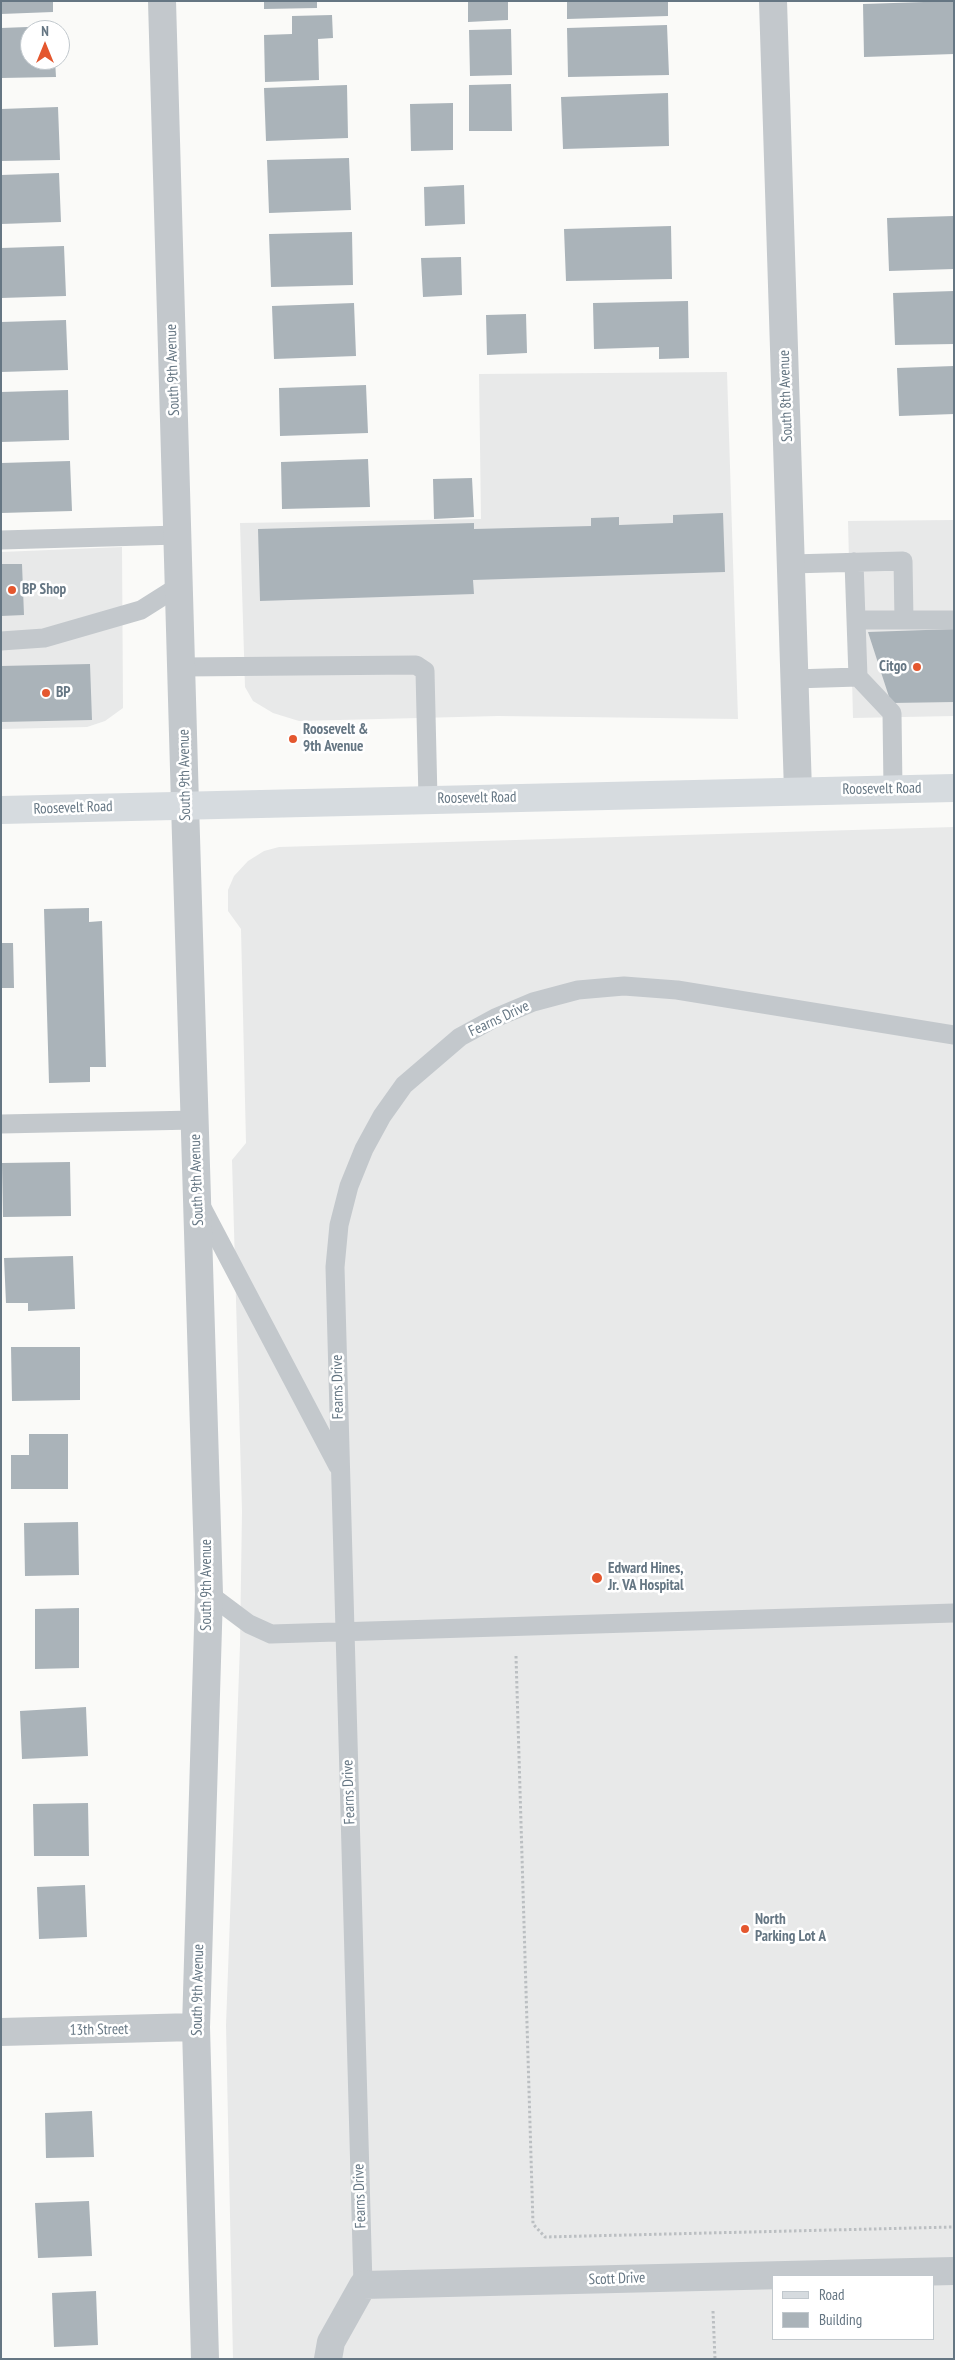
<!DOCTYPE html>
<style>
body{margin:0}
#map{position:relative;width:955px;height:2360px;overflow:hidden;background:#fafaf8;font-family:"PT Sans Narrow",sans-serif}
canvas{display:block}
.frame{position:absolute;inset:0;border:2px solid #657683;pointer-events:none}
.legend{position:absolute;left:772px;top:2275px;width:162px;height:65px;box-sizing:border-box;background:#fff;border:1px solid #c1c8cd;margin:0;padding:6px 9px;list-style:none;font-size:15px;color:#657683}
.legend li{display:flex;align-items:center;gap:10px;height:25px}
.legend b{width:25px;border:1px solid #c1c8cd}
.north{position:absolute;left:20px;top:20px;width:50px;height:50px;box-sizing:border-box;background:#fff;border:1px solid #c1c8cd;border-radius:50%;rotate:0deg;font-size:14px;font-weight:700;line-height:20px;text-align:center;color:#657683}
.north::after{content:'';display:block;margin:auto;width:18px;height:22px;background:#e4572e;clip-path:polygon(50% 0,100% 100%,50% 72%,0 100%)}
</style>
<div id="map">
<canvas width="955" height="2360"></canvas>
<div class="frame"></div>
<ul class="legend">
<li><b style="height:6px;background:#d6dbdf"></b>Road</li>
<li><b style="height:14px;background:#aab3b9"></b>Building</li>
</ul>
<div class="north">N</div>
</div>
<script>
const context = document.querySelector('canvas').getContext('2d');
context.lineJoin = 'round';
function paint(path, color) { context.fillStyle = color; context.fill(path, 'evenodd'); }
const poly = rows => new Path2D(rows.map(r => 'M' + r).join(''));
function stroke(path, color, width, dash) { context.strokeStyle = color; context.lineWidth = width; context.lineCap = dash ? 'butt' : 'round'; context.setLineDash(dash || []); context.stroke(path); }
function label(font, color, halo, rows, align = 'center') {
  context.font = font + ' "PT Sans Narrow",sans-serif'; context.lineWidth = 5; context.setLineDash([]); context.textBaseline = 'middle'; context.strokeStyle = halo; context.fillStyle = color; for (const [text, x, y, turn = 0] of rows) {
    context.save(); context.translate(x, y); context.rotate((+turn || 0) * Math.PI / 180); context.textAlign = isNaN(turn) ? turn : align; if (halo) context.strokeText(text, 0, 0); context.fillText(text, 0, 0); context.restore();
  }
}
const built = poly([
 [727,372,738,719,498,716,299,721,273,713,253,701,245,687,240,523,481,519,479,374],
 [954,520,954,716,853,718,848,521],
 [122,547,123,708,105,721,87,727,1,729,1,552],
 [954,827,954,2359,233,2359,226,2025,240,1645,242,1511,232,1160,246,1143,241,929,228,911,228,890,234,876,248,861,264,851,279,847],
 [774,2276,934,2276,934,2339,774,2339]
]);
const building = poly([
 [1,1,53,1,53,12,1,14],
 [264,1,317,1,317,8,264,9],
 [468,1,508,1,508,20,468,22],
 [567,1,668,1,668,16,567,19],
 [954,1,954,54,864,57,863,4],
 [332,15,333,38,318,39,319,80,265,82,264,35,292,34,292,16],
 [667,25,669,75,568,77,567,28],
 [54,26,54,30,30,30,30,60,55,60,56,77,1,78,1,28],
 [511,29,512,75,470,76,469,30],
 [511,84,512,131,469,131,469,85],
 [347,85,348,138,266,141,264,88],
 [668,93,669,146,563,149,561,97],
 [453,103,453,150,411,151,410,104],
 [58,107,60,160,1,161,1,109],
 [349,158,351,210,269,213,267,160],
 [59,173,61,222,1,224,1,175],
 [464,185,465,224,425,226,424,187],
 [954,216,954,269,889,271,887,218],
 [671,226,672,279,566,281,564,229],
 [352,232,353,285,271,287,269,234],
 [64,246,66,296,1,298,1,248],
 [461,257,462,295,423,297,421,258],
 [954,291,954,344,895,345,893,293],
 [688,301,689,358,659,359,659,347,594,349,593,303],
 [354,303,356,356,274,359,272,306],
 [526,314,527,353,487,355,486,315],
 [66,320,68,370,1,372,1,322],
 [954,366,954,414,899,416,897,368],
 [366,385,368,433,280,436,279,388],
 [68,390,69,440,1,442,1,392],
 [368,459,370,507,282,509,281,462],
 [70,461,72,511,1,513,1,463],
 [472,478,474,517,434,519,433,479],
 [723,513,725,572,473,580,474,594,260,601,258,529,474,523,474,529,591,526,591,518,619,517,619,525,673,523,673,515],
 [1,564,22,564,24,615,1,616],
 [954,629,954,702,891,703,868,632],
 [90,664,92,720,1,722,1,666],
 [89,908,89,922,102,921,106,1067,90,1067,90,1082,49,1083,44,909],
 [1,943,13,943,14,988,1,988],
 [70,1162,71,1216,3,1217,2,1163],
 [73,1256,75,1309,28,1311,28,1303,6,1303,4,1258],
 [11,1347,80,1347,80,1400,12,1401],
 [29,1434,68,1434,68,1489,11,1489,11,1455,29,1455],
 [78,1522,79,1575,25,1576,24,1523],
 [79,1608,79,1668,35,1669,35,1609],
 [86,1707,88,1756,22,1759,20,1711],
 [88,1803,89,1856,34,1856,33,1804],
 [85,1885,87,1937,39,1939,37,1887],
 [92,2111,94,2157,46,2158,45,2113],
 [89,2201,92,2256,38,2258,35,2203],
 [96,2291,98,2345,54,2347,52,2293]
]);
const path = poly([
 [516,1656,533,2224,545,2237,954,2227],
 [713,2311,715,2359]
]);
const service = poly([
 [1,540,178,535],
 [854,562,858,677,892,713,893,789],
 [791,564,903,561,904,620,954,620],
 [856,620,904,620],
 [1,641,44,638,141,610,179,586],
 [182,667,416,665,425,671,428,799],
 [794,679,858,677],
 [1,1124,195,1120],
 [199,1202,338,1466],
 [209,1594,249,1624,271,1634,954,1613],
 [363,2285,335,1267,339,1225,349,1186,364,1149,382,1116,404,1085,460,1037,495,1018,533,1002,578,990,624,986,677,990,954,1035]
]);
const minor = poly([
 [773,1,798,791],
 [185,804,209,1594,196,2027,205,2359],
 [1,2032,196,2027],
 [328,2359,331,2342,363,2285,954,2271]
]);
const tertiary = poly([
 [162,1,185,804]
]);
const secondary = poly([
 [1,810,954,788]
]);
const markers = [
 [12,590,5,"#e4572e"],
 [917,667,5,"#e4572e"],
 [46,693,5,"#e4572e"],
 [293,739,5,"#e4572e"],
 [597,1578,6,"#e4572e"],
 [745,1929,5,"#e4572e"]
];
const streetNames = [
 ["South 9th Avenue",173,370,-92],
 ["South 8th Avenue",786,396,-92],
 ["South 9th Avenue",185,775,-91],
 ["Roosevelt Road",882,789,-1],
 ["Roosevelt Road",477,798,-1],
 ["Roosevelt Road",73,808,-2],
 ["Fearns Drive",499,1019,-25],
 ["South 9th Avenue",197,1180,-92],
 ["Fearns Drive",338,1387,-91],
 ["South 9th Avenue",207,1585,-90],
 ["Fearns Drive",349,1792,-92],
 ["South 9th Avenue",198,1990,-89],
 ["13th Street",99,2030,-1],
 ["Fearns Drive",360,2196,-92],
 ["Scott Drive",617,2279,-2]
];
const poiNames = [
 ["BP Shop",22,590],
 ["Citgo",907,667,"right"],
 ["BP",56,693],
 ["Roosevelt &",303,730],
 ["9th Avenue",303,747],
 ["Edward Hines,",608,1569],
 ["Jr. VA Hospital",608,1586],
 ["North",755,1920],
 ["Parking Lot A",755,1937]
];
paint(built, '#e8e9e9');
paint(building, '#aab3b9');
stroke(path, '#bbbfc2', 3, [2.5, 2.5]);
stroke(service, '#c3c8cc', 19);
stroke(minor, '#c3c8cc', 28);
stroke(tertiary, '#c3c8cc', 28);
stroke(secondary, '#d6dbdf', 28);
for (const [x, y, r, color] of markers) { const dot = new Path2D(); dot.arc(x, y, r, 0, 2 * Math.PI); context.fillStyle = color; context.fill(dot); stroke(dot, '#fff', 2); }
label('15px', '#657683', '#fff', streetNames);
label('bold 15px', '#657683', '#fff', poiNames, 'left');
</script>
